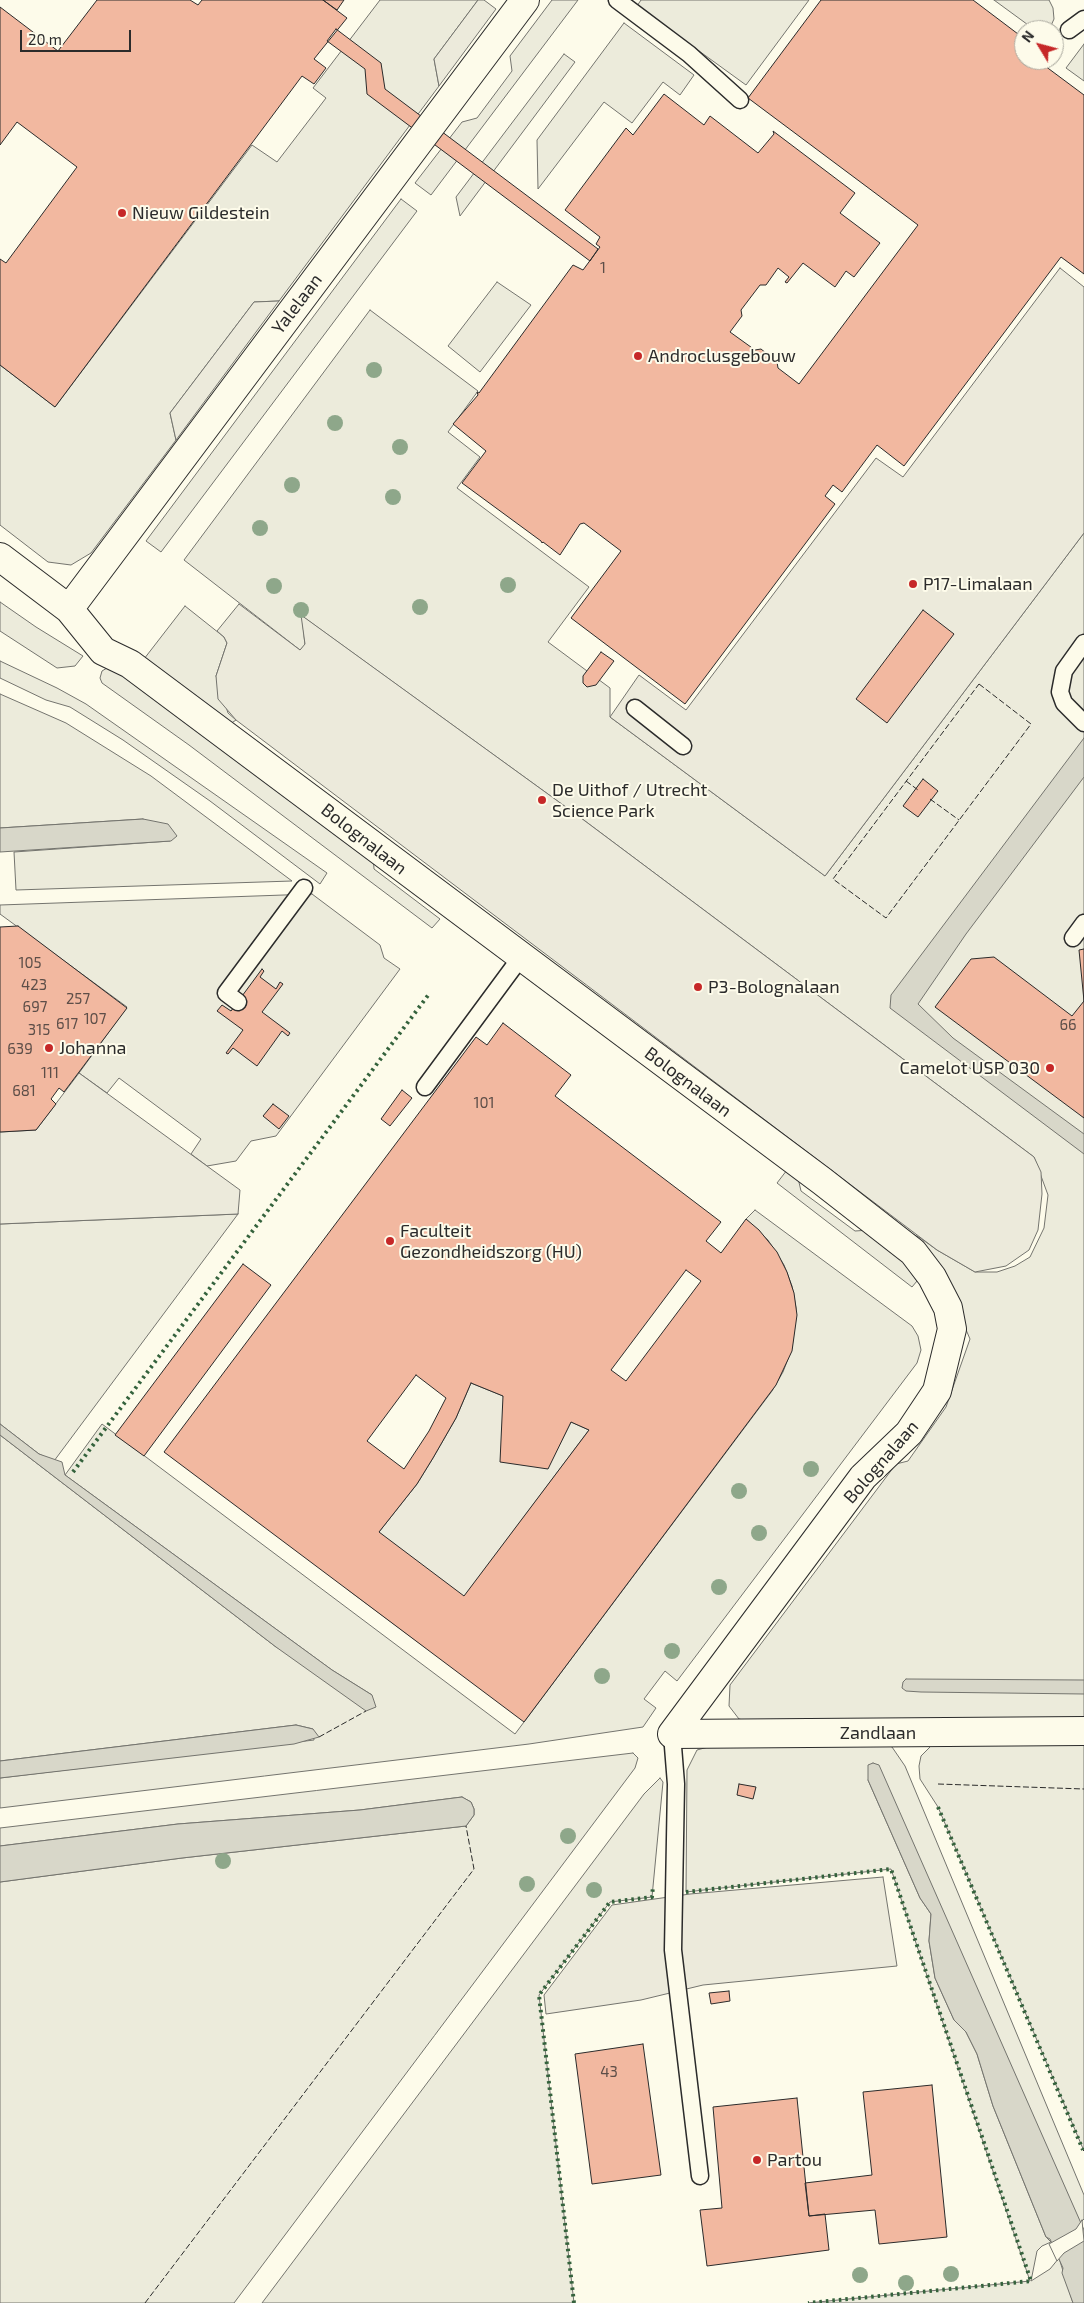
<!DOCTYPE html>
<style>
body{margin:0}
#map{position:relative;width:1084px;height:2303px;overflow:hidden;background:#fdfbea;font-family:"Exo 2",sans-serif}
canvas{display:block}
.north{position:absolute;left:1014px;top:20px;width:50px;height:50px;box-sizing:border-box;background:#fdfbea;border:1px solid #a9a89e;border-radius:50%;rotate:307deg;font-size:14px;font-weight:700;line-height:20px;text-align:center;color:#2b2b2b}
.north::after{content:'';display:block;margin:auto;width:18px;height:22px;background:#c62828;clip-path:polygon(50% 0,100% 100%,50% 72%,0 100%)}
.scale{position:absolute;left:20px;top:30px;width:111px;height:22px;box-sizing:border-box;border:2px solid #2b2b2b;border-top:0;padding-left:6px;font-size:15px;line-height:18px;white-space:nowrap;color:#2b2b2b;-webkit-text-stroke:4px #fdfbea;paint-order:stroke}
</style>
<div id="map">
<canvas width="1084" height="2303"></canvas>
<div class="north">N</div>
<div class="scale">20 m</div>
</div>
<script>
const context = document.querySelector('canvas').getContext('2d');
context.lineJoin = 'round';
function paint(path, color) { context.fillStyle = color; context.fill(path, 'evenodd'); }
const poly = rows => new Path2D(rows.map(r => 'M' + r).join(''));
function stroke(path, color, width, dash) { context.strokeStyle = color; context.lineWidth = width; context.lineCap = dash ? 'butt' : 'round'; context.setLineDash(dash || []); context.stroke(path); }
function label(font, color, halo, rows, align = 'center') {
  context.font = font + ' "Exo 2",sans-serif'; context.lineWidth = 4; context.setLineDash([]); context.textBaseline = 'middle'; context.strokeStyle = halo; context.fillStyle = color; for (const [text, x, y, turn = 0] of rows) {
    context.save(); context.translate(x, y); context.rotate((+turn || 0) * Math.PI / 180); context.textAlign = isNaN(turn) ? turn : align; if (halo) context.strokeText(text, 0, 0); context.fillText(text, 0, 0); context.restore();
  }
}
const green = poly([
 [380,0,478,0,434,59,439,86,279,301,254,302,170,413,176,440,91,553,71,565,48,562,0,525,0,365,55,407,252,145,277,162,326,98,313,88,380,0],
 [552,0,578,0,431,195,415,183,462,122,477,118,512,71,510,56,552,0],
 [641,0,809,0,746,85,637,6,641,0],
 [994,0,1049,0,1053,8,1054,19,1049,30,1035,30,994,0],
 [624,23,694,75,680,95,663,82,632,123,604,102,538,189,537,140,624,23],
 [1084,44,1084,81,1066,68,1084,44],
 [564,54,575,62,460,216,456,197,564,54],
 [401,199,417,211,161,552,146,541,401,199],
 [497,282,531,305,480,372,448,346,497,282],
 [370,310,478,391,448,432,480,457,457,488,589,587,548,642,610,688,610,717,825,876,1084,533,1084,1721,754,1723,739,1719,729,1706,730,1685,896,1464,908,1461,946,1407,970,1339,942,1274,904,1231,919,1237,937,1250,975,1272,997,1272,1015,1266,1030,1257,1044,1228,1048,1195,1034,1157,581,818,302,616,305,645,300,650,184,560,370,310],
 [0,602,36,627,83,656,75,666,57,668,0,631,0,602],
 [185,606,224,637,227,643,216,676,228,713,236,720,230,724,144,659,185,606],
 [0,661,57,688,86,704,327,873,320,884,210,801,123,740,70,707,46,700,0,678,0,661],
 [107,668,112,668,373,854,374,869,440,919,432,928,189,745,102,683,100,678,102,671,107,668],
 [0,694,66,723,151,776,292,881,16,890,14,852,170,841,143,819,0,828,0,694],
 [312,894,380,945,384,958,400,969,276,1136,251,1141,236,1161,207,1166,191,1154,201,1139,119,1078,107,1093,79,1073,127,1007,0,914,0,905,312,894],
 [787,1170,798,1178,801,1191,855,1231,870,1230,903,1261,917,1281,912,1287,777,1183,787,1170],
 [755,1210,912,1326,918,1336,921,1350,917,1363,677,1681,665,1671,644,1699,656,1708,643,1727,529,1744,0,1808,0,1778,314,1740,313,1729,296,1725,0,1761,0,1435,276,1647,372,1695,332,1670,65,1475,102,1424,515,1734,772,1391,783,1372,792,1348,796,1308,792,1286,784,1265,768,1240,746,1219,755,1210],
 [238,1214,54,1461,39,1454,0,1424,0,1224,238,1214],
 [935,1742,1084,1745,1084,2151,938,1807,920,1779,919,1766,921,1756,935,1742],
 [885,1743,892,1747,905,1766,1084,2195,1084,2219,1080,2223,877,1764,868,1780,920,1898,931,1914,929,1941,935,1978,954,2020,966,2032,977,2054,993,2106,1046,2237,1051,2242,1042,2246,1037,2251,1031,2281,1050,2269,1059,2258,1073,2303,808,2303,1030,2281,891,1869,686,1892,687,1770,697,1750,719,1744,885,1743],
 [633,1753,638,1758,635,1768,234,2303,0,2303,0,1882,182,1858,466,1826,474,1815,474,1809,471,1802,462,1797,360,1810,178,1824,0,1846,0,1828,633,1753],
 [660,1778,663,1782,652,1897,610,1902,539,1995,574,2303,262,2303,644,1794,660,1778]
]);
const parking = poly([
 [478,0,484,0,496,9,439,86,434,59,478,0],
 [1060,268,1084,287,1084,533,825,876,610,717,639,675,686,710,876,458,903,477,1060,268],
 [279,301,176,440,170,413,254,302,279,301],
 [239,604,300,650,305,644,301,615,581,818,1034,1157,1041,1172,1042,1194,1038,1230,1029,1250,1006,1266,975,1272,937,1250,236,720,218,699,216,676,227,643,224,637,217,631,239,604],
 [79,1073,240,1190,238,1214,0,1224,0,1132,36,1130,79,1073],
 [471,1383,503,1396,547,1469,571,1422,589,1430,426,1648,347,1589,379,1532,417,1484,433,1458,456,1418,471,1383],
 [883,1877,897,1966,703,1985,641,2000,546,2014,544,1995,612,1905,690,1894,883,1877]
]);
const water = poly([
 [1084,738,1084,777,966,934,918,1004,953,1038,1084,1134,1084,1154,890,1008,891,995,1084,738],
 [143,819,168,824,177,836,171,841,0,852,0,828,143,819],
 [0,1424,39,1454,62,1462,65,1475,332,1670,372,1695,376,1707,366,1711,276,1647,0,1435,0,1424],
 [906,1679,1084,1680,1084,1694,921,1692,906,1691,902,1688,903,1682,906,1679],
 [296,1725,313,1729,319,1737,294,1744,0,1778,0,1761,296,1725],
 [873,1763,879,1765,1084,2230,1084,2303,1073,2303,1062,2273,1063,2268,1050,2239,1046,2237,993,2106,977,2054,966,2032,954,2020,935,1978,929,1941,931,1914,920,1898,868,1780,868,1765,873,1763],
 [462,1797,471,1802,474,1809,474,1815,466,1826,182,1858,0,1882,0,1846,178,1824,360,1810,462,1797]
]);
const pier = poly([
 [1082,2220,1084,2241,1064,2253,1057,2261,1049,2244,1076,2229,1082,2220]
]);
const building = poly([
 [97,0,190,0,198,5,202,0,323,0,347,18,314,59,326,68,314,84,302,76,55,407,0,365,0,259,6,263,77,167,17,122,0,145,0,7,58,51,97,0],
 [323,0,344,0,337,10,323,0],
 [821,0,973,0,1022,37,1016,45,1024,50,1024,60,1037,60,1084,95,1084,274,1061,257,904,466,877,445,842,492,833,485,825,496,835,504,685,704,571,618,621,551,584,523,580,524,560,555,543,542,542,543,541,541,462,483,486,451,453,424,478,395,477,392,479,393,573,265,583,270,600,247,596,244,600,237,565,210,626,128,633,135,664,94,704,125,710,116,758,153,774,134,773,131,855,193,840,213,880,243,854,277,846,271,835,287,803,263,787,283,785,282,789,277,778,268,766,285,760,285,741,310,742,316,730,332,755,350,761,349,777,362,778,368,799,384,918,225,748,98,821,0],
 [336,29,381,63,385,89,598,249,590,261,367,94,365,69,327,41,336,29],
 [923,610,954,634,887,723,856,699,923,610],
 [601,652,614,661,596,685,587,687,583,683,583,676,601,652],
 [923,779,938,791,918,817,903,806,923,779],
 [18,926,127,1008,64,1092,59,1088,51,1099,56,1104,36,1130,0,1132,0,927,18,926],
 [1084,949,1084,1118,935,1007,971,959,994,957,1072,1016,1084,1001,1079,950,1084,949],
 [262,969,264,971,260,977,276,989,280,982,283,984,262,1012,290,1033,288,1036,282,1031,257,1066,233,1048,228,1054,226,1053,243,1030,217,1011,222,1005,231,1011,262,969],
 [503,1023,571,1075,555,1096,721,1222,706,1241,721,1253,746,1219,759,1230,777,1252,787,1272,794,1293,797,1315,792,1351,776,1385,524,1722,164,1452,476,1037,487,1045,503,1023],
 [686,1270,701,1281,626,1381,611,1370,686,1270],
 [416,1375,446,1398,429,1431,404,1469,367,1441,416,1375],
 [471,1383,503,1396,500,1462,548,1469,571,1422,589,1430,464,1596,379,1532,417,1484,433,1458,456,1418,471,1383],
 [402,1090,412,1098,390,1126,381,1119,402,1090],
 [273,1104,289,1116,279,1129,263,1116,273,1104],
 [243,1264,271,1285,144,1456,115,1435,243,1264],
 [739,1784,756,1787,753,1799,737,1795,739,1784],
 [729,1991,730,2001,711,2004,709,1993,729,1991],
 [643,2044,661,2175,592,2184,575,2054,643,2044],
 [932,2085,947,2237,879,2244,875,2210,809,2216,805,2183,872,2175,863,2092,932,2085],
 [797,2098,809,2216,825,2214,829,2250,707,2266,700,2210,722,2208,713,2107,797,2098]
]);
const lane = poly([
 [617,0,689,54,740,100],
 [1069,30,1084,19],
 [1084,643,1064,671,1060,692,1064,703,1084,723],
 [635,708,683,746],
 [1073,938,1084,923],
 [238,1002,226,993,304,888],
 [425,1087,521,957],
 [672,1734,676,1784,673,1950,700,2176]
]);
const street = poly([
 [0,557,69,609,103,651,130,664,822,1181,913,1252,932,1277,948,1308,952,1329,937,1391,909,1433,863,1477,672,1734],
 [69,609,525,0],
 [672,1734,1084,1731]
]);
const hedge = poly([
 [73,1472,429,994],
 [938,1807,1083,2150],
 [686,1892,891,1869,1031,2281,808,2303],
 [574,2303,539,1995,610,1902,652,1897,653,1886]
]);
const fence = poly([
 [979,684,1031,724,886,918,833,879,979,684],
 [906,781,918,790],
 [930,799,959,820],
 [319,1737,366,1711],
 [938,1784,1084,1789],
 [1083,2150,1084,2151],
 [145,2303,474,1869,466,1826]
]);
const trees = [
 [374,370],
 [335,423],
 [400,447],
 [292,485],
 [393,497],
 [260,528],
 [508,585],
 [274,586],
 [420,607],
 [301,610],
 [811,1469],
 [739,1491],
 [759,1533],
 [719,1587],
 [672,1651],
 [602,1676],
 [568,1836],
 [223,1861],
 [527,1884],
 [594,1890],
 [951,2274],
 [860,2275],
 [906,2283]
];
const markers = [
 [122,213,5,"#c62828"],
 [638,356,5,"#c62828"],
 [913,584,5,"#c62828"],
 [542,800,5,"#c62828"],
 [698,987,5,"#c62828"],
 [49,1048,5,"#c62828"],
 [1050,1068,5,"#c62828"],
 [390,1241,5,"#c62828"],
 [757,2160,5,"#c62828"]
];
const numberNames = [
 ["1",603,268],
 ["105",30,963],
 ["423",34,985],
 ["257",78,999],
 ["697",35,1007],
 ["107",95,1019],
 ["617",67,1024],
 ["66",1068,1025],
 ["315",39,1030],
 ["639",20,1049],
 ["111",50,1073],
 ["681",24,1091],
 ["101",484,1103],
 ["43",609,2072]
];
const poiNames = [
 ["Nieuw Gildestein",132,213],
 ["Androclusgebouw",648,356],
 ["P17-Limalaan",923,584],
 ["De Uithof / Utrecht",552,790],
 ["Science Park",552,811],
 ["P3-Bolognalaan",708,987],
 ["Johanna",59,1048],
 ["Camelot USP 030",1040,1068,"right"],
 ["Faculteit",400,1231],
 ["Gezondheidszorg (HU)",400,1252],
 ["Partou",767,2160]
];
const streetNames = [
 ["Yalelaan",297,304,-53],
 ["Bolognalaan",364,839,38],
 ["Bolognalaan",688,1082,37],
 ["Bolognalaan",881,1462,-49],
 ["Zandlaan",878,1733]
];
paint(green, '#ecebdb');
stroke(green, '#74746e', 1);
paint(parking, '#eceadb');
stroke(parking, '#74746e', 1);
paint(water, '#d8d7c9');
stroke(water, '#74746e', 1);
paint(pier, '#fdfbea');
stroke(pier, '#74746e', 1);
paint(building, '#f2b8a0');
stroke(building, '#2b2b2b', 1);
stroke(lane, '#2b2b2b', 19);
stroke(street, '#2b2b2b', 30);
stroke(lane, '#fdfbea', 16);
stroke(street, '#fdfbea', 28);
stroke(hedge, '#34623c', 4, [2.5, 4]);
stroke(fence, '#2b2b2b', 1, [6, 2.5]);
context.fillStyle = '#8ea78a';
for (const [x, y] of trees) { context.beginPath(); context.arc(x, y, 8, 0, 2 * Math.PI); context.fill(); }
for (const [x, y, r, color] of markers) { const dot = new Path2D(); dot.arc(x, y, r, 0, 2 * Math.PI); context.fillStyle = color; context.fill(dot); stroke(dot, '#fdfbea', 2); }
label('15px', '#5d4e48', null, numberNames);
label('18px', '#2b2b2b', '#fdfbea', poiNames, 'left');
label('18px', '#2b2b2b', '#fdfbea', streetNames);
</script>
